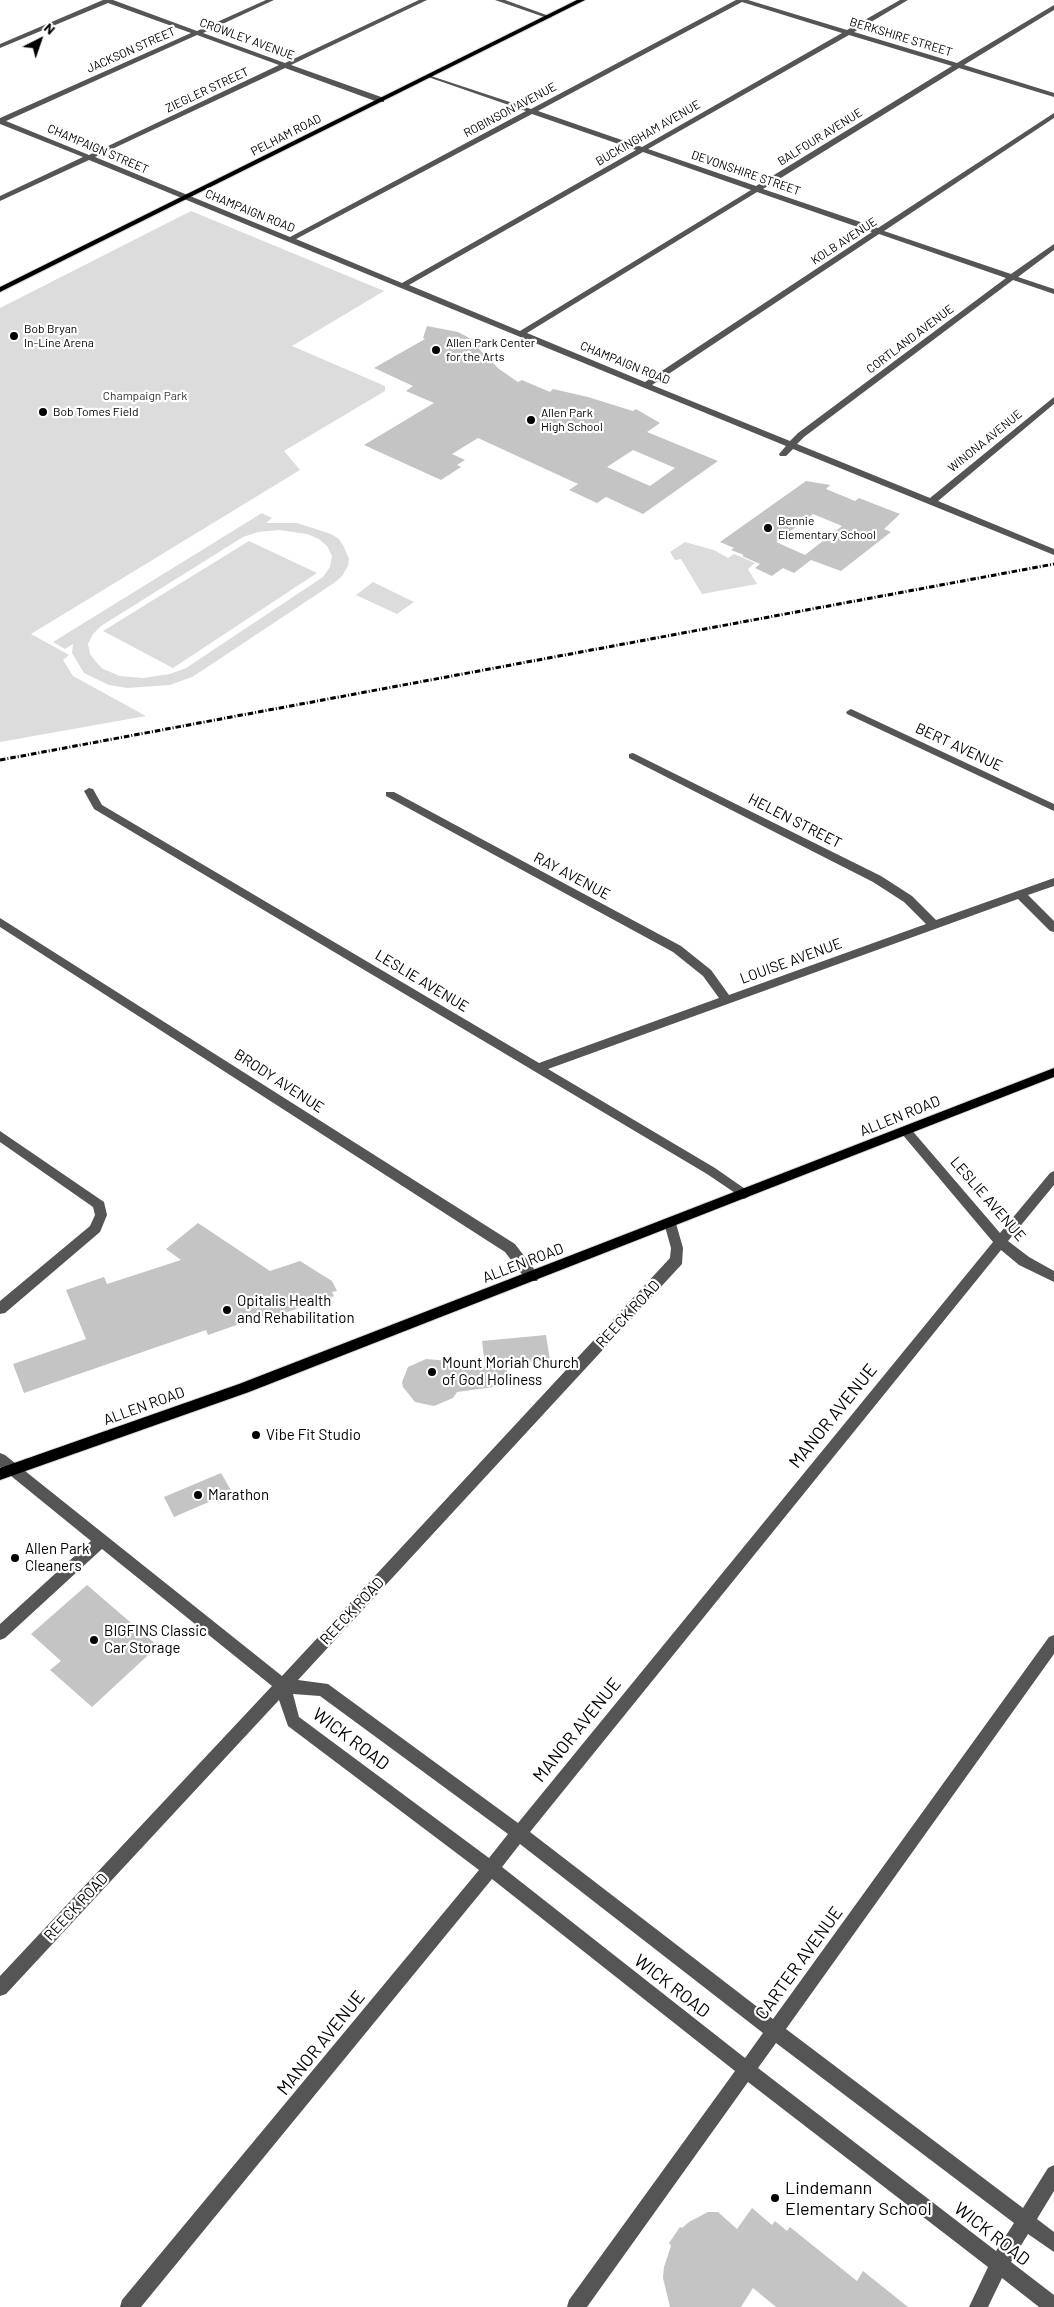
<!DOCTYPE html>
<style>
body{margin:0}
#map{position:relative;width:1054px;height:2307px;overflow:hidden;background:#fff;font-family:Barlow,sans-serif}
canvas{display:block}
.north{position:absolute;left:15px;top:15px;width:50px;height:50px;-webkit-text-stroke:4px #fff;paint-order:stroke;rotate:41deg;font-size:14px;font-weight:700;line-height:20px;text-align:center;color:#000}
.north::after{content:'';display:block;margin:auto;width:18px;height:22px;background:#000;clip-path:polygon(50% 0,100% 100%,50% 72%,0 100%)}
</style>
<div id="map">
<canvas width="1054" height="2307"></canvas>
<div class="north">N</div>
</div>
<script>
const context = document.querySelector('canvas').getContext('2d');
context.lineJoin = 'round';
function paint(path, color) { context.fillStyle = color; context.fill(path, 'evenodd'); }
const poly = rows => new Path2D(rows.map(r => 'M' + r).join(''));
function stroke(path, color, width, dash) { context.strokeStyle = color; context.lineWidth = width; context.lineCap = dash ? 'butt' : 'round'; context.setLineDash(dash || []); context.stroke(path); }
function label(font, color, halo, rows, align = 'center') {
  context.font = font + ' Barlow,sans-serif'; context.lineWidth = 4.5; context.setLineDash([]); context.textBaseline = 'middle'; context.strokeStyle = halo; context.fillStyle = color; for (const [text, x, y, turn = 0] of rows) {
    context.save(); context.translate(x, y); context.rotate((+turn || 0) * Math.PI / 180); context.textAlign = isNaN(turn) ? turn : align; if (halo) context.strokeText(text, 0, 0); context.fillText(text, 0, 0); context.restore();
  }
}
const green = poly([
 [191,211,384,291,292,346,385,386,385,391,284,451,300,470,31,634,69,655,63,660,73,676,146,716,0,742,0,308],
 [262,513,272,518,266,523,297,523,331,534,339,539,344,547,349,559,348,566,342,576,334,583,203,670,192,677,170,685,127,688,109,685,84,673,72,653,73,644,65,649,53,642],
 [279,530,307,534,319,539,327,546,332,556,330,567,323,577,186,668,170,674,143,678,120,676,103,669,96,662,90,654,88,644,93,634,101,626,243,537,258,532],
 [249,541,317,573,173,668,103,631],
 [685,542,714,550,728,558,734,554,755,563,748,569,757,584,702,594,681,559,675,560,670,552],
 [373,582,414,602,397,614,356,595]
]);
const building = poly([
 [427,326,458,332,483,345,478,348,499,369,518,382,522,380,550,392,553,389,588,397,633,411,636,409,660,423,647,432,718,461,643,514,606,497,597,503,569,490,578,484,478,438,452,454,465,460,457,465,461,467,441,480,364,445,434,403,406,391,413,386,374,368,425,339,423,338],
 [633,450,675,468,650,486,607,467],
 [806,481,830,485,826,489,855,501,859,498,900,514,884,529,891,532,841,571,811,560,794,573,783,568,772,576,755,568,760,564,742,556,744,555,731,550,734,548,720,542],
 [813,514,842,526,805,555,776,542],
 [198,1223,270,1271,300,1261,332,1281,337,1291,332,1292,334,1296,273,1317,271,1313,208,1335,206,1330,24,1393,13,1364,86,1339,66,1290,104,1277,107,1284,181,1260,166,1249],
 [546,1335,550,1360,506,1364,509,1385,457,1392,453,1398,434,1406,415,1402,403,1387,402,1382,408,1367,426,1359,449,1361,460,1369,485,1366,482,1341],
 [221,1473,232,1492,174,1517,164,1497],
 [87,1585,158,1646,92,1707,50,1670,61,1661,31,1634],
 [752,2208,772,2225,775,2221,787,2231,790,2227,857,2281,863,2271,908,2307,776,2307,753,2288,741,2307,670,2307,663,2278,664,2267,671,2246,669,2243,680,2227,682,2228,689,2222,708,2212,718,2212,737,2229]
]);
const minor = poly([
 [103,0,113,0,197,31,266,0,274,0,203,33,285,63,419,0,427,0,291,65,384,98,384,102,378,102,285,68,95,157,290,237,526,111,428,77,428,75,531,109,736,0,748,0,847,30,900,0,908,0,854,32,957,63,1054,5,1054,10,964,65,1054,93,1054,97,959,68,763,189,878,228,1054,113,1054,118,884,231,1011,274,1054,244,1054,250,1018,277,1054,289,1054,294,1013,280,804,437,797,444,930,498,1054,397,1054,404,938,501,1054,549,1054,555,793,449,786,456,780,456,779,454,786,446,89,160,0,201,0,196,83,157,0,124,0,118,191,33,108,3,0,48,0,44,103,0],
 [742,2,842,33,642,147,538,111,742,2],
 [197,35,279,65,89,155,6,121,197,35],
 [849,35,952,66,756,186,648,149,849,35],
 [532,114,636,150,402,283,296,239,532,114],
 [643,152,751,190,520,331,409,285,643,152],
 [757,192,872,232,645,382,527,333,757,192],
 [879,234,1006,278,798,433,790,441,652,385,879,234],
 [495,0,505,0,552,17,547,18,495,0],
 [851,709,1054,804,1054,811,847,714,846,712,851,709],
 [633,753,881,876,912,896,936,920,1054,878,1054,886,1028,895,1054,921,1054,932,1050,931,1018,899,548,1069,715,1168,748,1191,750,1194,748,1197,744,1199,707,1174,94,809,84,791,89,788,93,789,102,805,539,1063,719,998,703,976,673,952,386,796,386,792,394,792,681,946,711,970,729,995,926,924,904,902,873,882,629,758,629,754,633,753],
 [0,918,515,1244,537,1273,539,1277,537,1281,527,1281,505,1252,0,927,0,918],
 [906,1126,910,1128,1000,1233,1050,1173,1054,1171,1054,1185,1008,1241,1029,1257,1054,1271,1054,1282,1019,1265,1001,1250,530,1832,773,2019,1049,1637,1054,1635,1054,1654,786,2029,1023,2208,1048,2168,1054,2165,1054,2191,1037,2219,1054,2232,1054,2252,1028,2234,1011,2262,1054,2295,1054,2307,1039,2307,1002,2278,988,2307,969,2307,988,2267,748,2082,587,2307,567,2307,569,2300,735,2071,492,1879,141,2307,120,2307,122,2300,479,1870,288,1726,279,1700,6,1994,0,1996,0,1976,272,1686,102,1549,5,1638,0,1640,0,1624,91,1541,0,1467,0,1453,5,1455,282,1676,670,1258,671,1248,664,1223,665,1220,670,1218,675,1220,683,1248,682,1264,298,1680,328,1684,518,1823,993,1242,902,1134,900,1131,906,1126],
 [293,1694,320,1696,508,1834,489,1858,299,1717,293,1694],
 [520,1844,763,2033,745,2058,502,1867,520,1844],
 [776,2043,1014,2223,996,2251,758,2068,776,2043],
 [0,1131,104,1202,107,1215,100,1232,5,1313,0,1314,0,1301,90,1226,95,1215,93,1207,0,1142,0,1131]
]);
const major = poly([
 [577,0,585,0,0,292,0,287,577,0],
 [1054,1068,1054,1077,249,1392,0,1480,0,1468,239,1384,1054,1068]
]);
const rail = poly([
 [0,760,1054,564]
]);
const markers = [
 [14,336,5,"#000"],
 [436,350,5,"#000"],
 [43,412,5,"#000"],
 [531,420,5,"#000"],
 [768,528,5,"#000"],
 [227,1310,5,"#000"],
 [432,1372,5,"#000"],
 [256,1435,5,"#000"],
 [198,1495,5,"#000"],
 [15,1558,5,"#000"],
 [94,1640,5,"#000"],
 [775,2198,5,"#000"]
];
const farStreetnames = [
 ["BERKSHIRE STREET",901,37,17],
 ["CROWLEY AVENUE",247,39,20],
 ["JACKSON STREET",131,50,-24],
 ["ZIEGLER STREET",207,90,-25],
 ["ROBINSON AVENUE",510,110,-28],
 ["BUCKINGHAM AVENUE",648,133,-30],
 ["PELHAM ROAD",286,135,-27],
 ["BALFOUR AVENUE",820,137,-32],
 ["CHAMPAIGN STREET",98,149,23],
 ["DEVONSHIRE STREET",746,173,19],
 ["CHAMPAIGN ROAD",250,211,22],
 ["KOLB AVENUE",844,241,-33],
 ["CORTLAND AVENUE",910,339,-37],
 ["CHAMPAIGN ROAD",625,363,22],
 ["WINONA AVENUE",985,441,-39]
];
const farPoinames = [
 ["Bob Bryan",24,329],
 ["In-Line Arena",24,343],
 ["Allen Park Center",446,343],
 ["for the Arts",446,357],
 ["Bob Tomes Field",53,412],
 ["Allen Park",541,413],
 ["High School",541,427],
 ["Bennie",778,521],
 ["Elementary School",778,535]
];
const farParknames = [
 ["Champaign Park",145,396]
];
const streetNames = [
 ["BERT AVENUE",959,747,25],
 ["HELEN STREET",795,821,27],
 ["RAY AVENUE",572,876,28],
 ["LOUISE AVENUE",791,961,-20],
 ["LESLIE AVENUE",422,981,31],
 ["BRODY AVENUE",279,1081,33],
 ["ALLEN ROAD",900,1116,-22],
 ["LESLIE AVENUE",988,1199,49],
 ["ALLEN ROAD",523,1263,-21],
 ["REECK ROAD",628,1314,-47],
 ["ALLEN ROAD",144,1406,-20],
 ["REECK ROAD",352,1611,-47],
 ["REECK ROAD",76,1907,-47]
];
const poiNames = [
 ["Opitalis Health",237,1301],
 ["and Rehabilitation",237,1318],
 ["Mount Moriah Church",442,1363],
 ["of God Holiness",442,1380],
 ["Vibe Fit Studio",266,1435],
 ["Marathon",208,1495],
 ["Allen Park",25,1549],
 ["Cleaners",25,1566],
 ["BIGFINS Classic",104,1631],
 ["Car Storage",104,1648]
];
const nearStreetnames = [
 ["MANOR AVENUE",833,1416,-51],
 ["MANOR AVENUE",577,1730,-51],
 ["WICK ROAD",351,1739,37],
 ["CARTER AVENUE",799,1963,-54],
 ["WICK ROAD",672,1986,38],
 ["MANOR AVENUE",321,2043,-51],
 ["WICK ROAD",992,2234,38]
];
const nearPoinames = [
 ["Lindemann",785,2188],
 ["Elementary School",785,2209]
];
paint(green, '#dcdcdc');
paint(building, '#c4c4c4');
stroke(major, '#dbdbdb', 2);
paint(minor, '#555');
paint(major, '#000');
stroke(rail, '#000', 3, [5.5, 2, 1, 2]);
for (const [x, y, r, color] of markers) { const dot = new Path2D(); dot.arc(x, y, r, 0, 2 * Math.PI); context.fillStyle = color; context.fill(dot); stroke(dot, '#fff', 2); }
label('12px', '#000', '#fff', farStreetnames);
label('12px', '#000', '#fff', farPoinames, 'left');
label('12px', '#333', '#fff', farParknames);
label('15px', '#000', '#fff', streetNames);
label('15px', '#000', '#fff', poiNames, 'left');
label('18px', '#000', '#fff', nearStreetnames);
label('18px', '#000', '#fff', nearPoinames, 'left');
</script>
